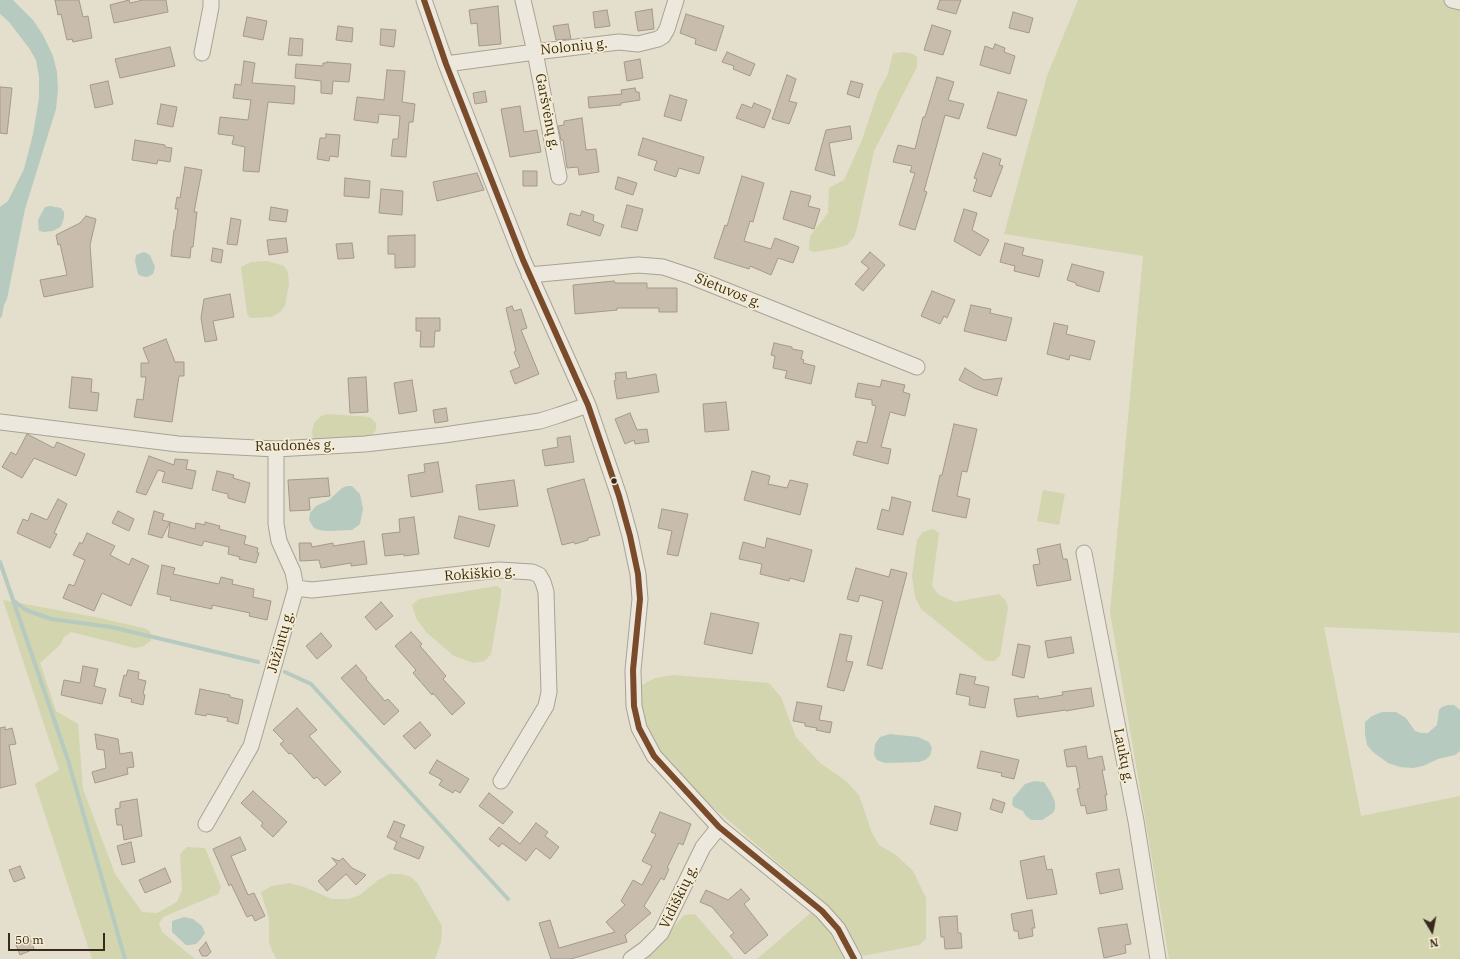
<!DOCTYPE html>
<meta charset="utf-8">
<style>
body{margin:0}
#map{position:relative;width:1460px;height:959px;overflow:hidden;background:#e4decc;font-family:"IBM Plex Serif",serif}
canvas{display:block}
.north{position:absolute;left:1412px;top:911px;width:40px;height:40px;-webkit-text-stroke:3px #f6edd1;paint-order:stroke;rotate:170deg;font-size:11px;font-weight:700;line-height:16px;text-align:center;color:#382b1d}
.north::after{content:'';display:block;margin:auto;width:14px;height:18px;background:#382b1d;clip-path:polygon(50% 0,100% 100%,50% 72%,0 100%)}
.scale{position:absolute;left:8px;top:933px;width:97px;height:18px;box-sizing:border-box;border:2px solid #382b1d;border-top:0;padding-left:5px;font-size:12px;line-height:14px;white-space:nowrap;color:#382b1d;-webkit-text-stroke:3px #f6edd1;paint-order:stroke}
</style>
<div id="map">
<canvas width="1460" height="959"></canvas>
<div class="north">N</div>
<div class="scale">50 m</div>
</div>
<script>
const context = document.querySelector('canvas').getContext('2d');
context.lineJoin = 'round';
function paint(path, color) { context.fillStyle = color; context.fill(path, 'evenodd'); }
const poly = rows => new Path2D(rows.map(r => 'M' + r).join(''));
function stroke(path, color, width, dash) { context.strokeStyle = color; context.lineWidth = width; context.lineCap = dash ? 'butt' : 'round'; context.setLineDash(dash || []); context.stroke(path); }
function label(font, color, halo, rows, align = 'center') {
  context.font = font + ' "IBM Plex Serif",serif'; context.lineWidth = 3.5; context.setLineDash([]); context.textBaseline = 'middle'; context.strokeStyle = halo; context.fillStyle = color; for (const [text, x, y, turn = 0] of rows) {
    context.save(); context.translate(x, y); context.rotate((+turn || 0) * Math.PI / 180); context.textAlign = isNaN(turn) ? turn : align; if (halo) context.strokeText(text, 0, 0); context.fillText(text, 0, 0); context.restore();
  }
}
const green = poly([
 [1078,0,1460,0,1460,633,1324,627,1361,816,1460,796,1460,959,1169,959,1110,612,1143,256,1004,234,1047,76],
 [904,52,913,54,917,57,917,67,874,151,857,228,854,237,847,245,837,248,814,252,809,250,810,236,828,213,829,188,844,180,862,140,878,92,888,74,893,53],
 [267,261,284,266,288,272,289,284,285,306,280,312,271,317,250,318,247,314,241,267,251,262],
 [328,414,370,417,376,423,376,430,372,435,366,438,318,442,313,438,312,432,314,423,321,416],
 [1043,490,1065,494,1059,525,1037,521],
 [933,529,939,533,932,586,939,595,955,602,999,594,1006,601,1008,608,1000,656,994,661,986,661,921,609,915,597,912,576,917,540,923,532],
 [497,586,501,589,501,596,491,654,485,661,474,663,454,656,427,633,417,620,412,605,419,599],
 [3,600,100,618,147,629,151,633,151,641,144,646,135,648,71,632,64,637,60,645,40,663,56,711,78,724,83,789,115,874,142,912,157,913,177,902,182,890,180,854,187,847,205,848,221,887,218,894,163,917,159,924,162,932,195,959,92,959,35,784,59,770],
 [673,675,769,683,781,697,796,737,820,763,846,781,859,795,872,833,879,845,896,855,913,871,926,898,926,939,919,945,863,956,838,917,810,890,701,797,651,742,642,719,640,686,655,678],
 [390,874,401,874,411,877,418,884,442,926,441,942,435,959,276,959,269,943,269,919,261,892,272,886,289,883,304,887,332,899,349,899,360,895,378,880],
 [813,911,830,930,848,959,757,959],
 [695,914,734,959,646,959,684,915]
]);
const water = poly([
 [0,0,13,0,33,20,43,35,53,56,57,72,58,90,56,109,25,209,7,299,2,309,0,307,0,207,8,201,24,169,33,134,39,98,39,77,36,60,29,48,9,22,0,14],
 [50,206,61,208,64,212,64,217,62,224,60,227,53,231,44,232,39,231,38,220,45,207],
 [144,252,150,255,155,267,153,274,147,277,141,276,138,274,135,261,136,255],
 [347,486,352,486,360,494,363,509,360,524,352,530,328,531,319,530,314,528,309,520,310,513,316,506,329,500,342,488],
 [1448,705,1454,705,1460,710,1460,751,1455,755,1438,759,1423,766,1413,768,1400,767,1388,763,1373,752,1367,745,1365,734,1365,722,1372,716,1382,712,1396,712,1406,718,1415,731,1421,733,1428,733,1437,725,1439,710,1442,707],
 [890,734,918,737,929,742,932,748,930,756,925,760,919,762,885,763,877,760,874,755,875,744,880,737],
 [1034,781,1044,782,1051,793,1055,802,1055,809,1053,813,1042,820,1031,820,1026,816,1023,811,1014,807,1012,804,1013,798,1025,784],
 [184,917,193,919,202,926,205,933,200,940,196,944,189,945,186,945,172,932,172,921]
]);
const stream = poly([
 [0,316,2,304],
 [0,562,68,760,125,959],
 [14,601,26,610,51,619,111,627,258,662],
 [285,672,311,684,508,899]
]);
const building = poly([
 [55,0,79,0,83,17,88,16,92,38,73,42,72,39,67,40,61,14,58,15,55,0],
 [129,0,130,3,143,0,166,0,168,12,114,23,110,5,129,0],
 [940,0,961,0,956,14,937,9,940,0],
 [498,6,501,44,479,46,477,23,471,24,469,10,498,6],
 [652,9,654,29,638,31,635,12,652,9],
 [607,10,610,26,595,28,593,12,607,10],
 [1013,12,1033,18,1029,33,1009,28,1013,12],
 [686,14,724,26,716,51,695,44,696,39,680,33,686,14],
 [247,17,267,21,263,40,243,36,247,17],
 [568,24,571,39,556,40,553,26,568,24],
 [932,25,951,31,943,55,924,50,932,25],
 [338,26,353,28,352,42,336,40,338,26],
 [381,29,396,30,394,47,380,45,381,29],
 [290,38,303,39,302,56,288,55,290,38],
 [995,44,1005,48,1004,52,1015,56,1010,74,980,65,985,46,993,49,995,44],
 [170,47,175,66,120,78,115,59,170,47],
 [727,52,755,64,750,76,733,69,734,66,722,62,727,52],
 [640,59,643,78,627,81,624,62,640,59],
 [244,61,255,63,252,83,295,86,294,104,268,102,259,172,243,171,245,147,232,144,234,136,218,134,220,117,248,120,251,100,233,98,235,84,241,85,244,61],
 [327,62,351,64,349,82,333,81,332,94,321,93,321,81,295,78,296,64,323,66,323,63,327,63,327,62],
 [387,70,405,71,402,102,415,104,413,122,409,122,406,157,391,156,393,139,398,139,400,116,379,114,378,123,354,120,357,97,384,100,387,70],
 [787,75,796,79,789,101,797,103,789,124,772,119,787,75],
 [937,77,954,82,948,100,964,104,959,119,945,115,924,191,927,192,915,230,899,225,915,173,910,172,912,166,893,162,898,145,915,149,923,117,925,117,937,77],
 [108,81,113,104,95,108,90,85,108,81],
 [851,81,863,84,859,98,847,94,851,81],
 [0,87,12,88,7,134,0,133,0,87],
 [635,88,636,92,639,92,640,100,621,103,621,105,589,108,588,97,622,94,621,90,635,88],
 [485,91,487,102,475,104,473,93,485,91],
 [998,92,1027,100,1016,136,987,128,998,92],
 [670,95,687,100,681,121,664,116,670,95],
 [754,103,771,110,764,128,736,118,742,104,752,108,754,103],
 [161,104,177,107,173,127,157,124,161,104],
 [520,106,524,132,537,130,541,152,510,157,501,109,520,106],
 [582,118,586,150,596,149,599,172,579,175,578,167,567,168,563,140,561,140,558,126,564,125,564,121,582,118],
 [850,126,852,139,829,143,835,176,815,170,826,130,850,126],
 [326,134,340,135,338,157,330,156,329,161,317,159,320,138,326,138,326,134],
 [643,138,704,157,699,174,679,168,676,177,654,170,657,161,638,155,643,138],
 [135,140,165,145,165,147,172,148,170,162,158,160,157,164,132,160,135,140],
 [983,153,1001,159,999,165,1003,166,991,197,973,191,977,179,974,178,983,153],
 [185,167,202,170,194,212,197,212,193,247,191,247,190,258,171,256,174,230,175,230,178,209,175,209,177,197,180,198,185,167],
 [523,171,537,171,537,186,523,186,523,171],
 [477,173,484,190,437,201,433,182,477,173],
 [742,176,764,183,753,222,750,221,744,241,771,249,775,238,799,247,793,263,778,258,771,275,750,266,749,269,714,258,725,225,727,226,742,176],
 [618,177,637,183,633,195,615,189,618,177],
 [345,178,370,181,369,198,344,196,345,178],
 [381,189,403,191,402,215,379,213,381,189],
 [791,191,811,196,808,206,820,209,814,229,783,219,791,191],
 [627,205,643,209,637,231,621,227,627,205],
 [271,207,288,210,286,222,269,220,271,207],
 [964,209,977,213,972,230,989,240,980,256,954,241,964,209],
 [582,211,594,215,593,221,604,225,600,236,567,225,570,213,580,216,582,211],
 [86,216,96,219,90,245,93,287,44,297,40,280,67,275,60,244,58,245,56,235,80,223,86,216],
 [231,218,241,220,237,245,227,244,231,218],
 [415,235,415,267,395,268,395,254,388,254,388,236,415,235],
 [286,238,288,252,269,255,267,240,286,238],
 [352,243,354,258,338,259,336,244,352,243],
 [1005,243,1024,248,1022,255,1043,260,1039,277,1014,271,1015,266,1000,262,1005,243],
 [213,248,223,250,221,263,211,261,213,248],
 [870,252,885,265,863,291,855,284,869,268,861,262,870,252],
 [1072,264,1104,272,1099,292,1076,285,1076,283,1067,280,1072,264],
 [614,281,615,283,647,283,647,288,677,288,677,312,659,312,659,308,617,308,617,310,575,314,573,285,614,281],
 [932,291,955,300,947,318,944,316,940,324,921,316,932,291],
 [230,294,234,317,213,321,217,340,205,342,201,318,204,299,230,294],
 [971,305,991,309,990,313,1012,318,1006,341,964,331,971,305],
 [512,306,514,311,521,309,527,328,521,330,539,374,515,384,510,371,520,367,514,352,516,351,506,308,512,306],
 [416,318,440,318,440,331,435,331,434,347,420,347,421,331,416,331,416,318],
 [1054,323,1068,326,1066,334,1095,341,1090,360,1070,355,1069,360,1047,354,1054,323],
 [166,339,175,362,184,362,184,376,179,376,172,422,134,417,137,399,143,400,146,377,141,377,141,363,149,363,143,348,166,339],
 [774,343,792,347,792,349,803,351,801,359,804,360,803,363,815,366,811,384,785,378,787,371,773,368,775,356,771,355,774,343],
 [965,368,984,380,1002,378,997,396,974,388,959,380,965,368],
 [626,372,627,379,656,374,659,392,617,399,614,381,616,380,615,373,626,372],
 [72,377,92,379,91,392,99,393,97,411,69,408,72,377],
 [366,377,368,412,350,413,348,378,366,377],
 [412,380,417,411,399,414,394,383,412,380],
 [882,380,905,385,903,392,910,394,905,416,890,412,881,447,891,449,888,464,853,455,857,441,867,443,876,406,872,405,872,400,855,397,858,383,880,387,882,380],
 [726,402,729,430,705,432,703,404,726,402],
 [446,408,448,421,435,423,433,410,446,408],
 [630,413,637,430,647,429,649,442,635,444,634,440,625,444,615,419,630,413],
 [954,424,977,429,967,472,962,471,957,496,970,499,966,518,932,511,940,475,942,475,954,424],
 [27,434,54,448,57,442,85,454,76,476,34,458,22,478,2,467,11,452,16,455,27,434],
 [570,436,574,462,545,466,542,450,558,447,557,438,570,436],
 [149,456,174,465,175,459,188,460,186,469,196,471,192,489,162,482,165,472,158,470,146,495,136,492,149,456],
 [438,462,443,492,411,497,408,475,425,472,424,464,438,462],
 [217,471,234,475,233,478,250,483,245,503,228,498,228,494,212,490,217,471],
 [752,471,770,476,768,484,787,488,790,480,808,484,800,515,744,500,752,471],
 [328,478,330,496,309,498,310,510,290,511,288,480,328,478],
 [584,479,600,535,588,538,588,540,575,544,574,542,562,545,547,489,584,479],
 [514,480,518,506,479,510,476,485,514,480],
 [892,497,911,502,903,535,877,529,882,509,889,511,892,497],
 [58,499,67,504,54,533,57,534,50,548,17,533,23,519,28,521,31,513,47,520,58,499],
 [662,509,688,514,678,556,667,554,672,531,658,528,662,509],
 [118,511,134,519,129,531,112,523,118,511],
 [154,511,164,514,162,520,170,522,162,538,148,534,154,511],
 [459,516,495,525,489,547,454,538,459,516],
 [414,517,419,554,404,556,404,554,385,556,382,534,400,532,399,519,414,517],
 [170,522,195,529,196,523,205,525,205,522,220,526,219,529,246,536,244,544,258,548,257,553,259,553,256,563,239,559,240,557,228,554,229,547,204,541,202,546,168,537,170,522],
 [87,533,115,546,110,555,129,565,132,558,149,566,131,606,102,593,94,611,63,598,69,584,74,586,85,560,73,555,80,542,82,544,87,533],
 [767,538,812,550,804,582,790,578,789,581,760,574,762,564,739,559,743,542,765,548,767,538],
 [364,541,367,564,351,566,351,563,321,568,319,560,300,561,299,543,311,543,312,547,333,543,333,546,364,541],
 [1060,544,1063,559,1067,559,1071,580,1037,586,1033,565,1040,564,1037,549,1060,544],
 [162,565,175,568,173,574,219,584,221,577,233,580,232,584,254,589,253,597,271,601,267,620,249,616,250,613,212,605,212,609,170,600,171,597,157,594,162,565],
 [856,568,889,577,891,569,907,573,882,669,867,665,883,601,860,595,858,602,847,599,856,568],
 [381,602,393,616,376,630,365,617,381,602],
 [711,613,759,623,752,654,704,644,711,613],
 [411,632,422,644,420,646,446,676,443,679,465,703,452,715,433,693,432,695,413,673,416,670,395,646,411,632],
 [321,633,332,646,317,659,306,646,321,633],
 [840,634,852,636,846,661,853,662,844,691,827,687,840,634],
 [1071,637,1074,653,1048,658,1045,641,1071,637],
 [1018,644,1030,646,1024,678,1012,675,1018,644],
 [356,665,367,678,366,679,385,701,388,699,399,711,384,725,341,678,356,665],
 [83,666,98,669,94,686,106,689,102,704,61,695,64,680,80,683,83,666],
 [128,670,139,672,138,679,146,681,143,694,145,695,143,705,131,702,132,699,119,696,124,675,126,676,128,670],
 [960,674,976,677,974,684,989,687,985,708,969,705,970,697,956,694,960,674],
 [1091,688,1094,706,1066,711,1066,710,1017,717,1014,699,1038,696,1039,699,1063,695,1062,692,1091,688],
 [200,689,230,695,230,697,243,700,238,724,227,721,228,718,207,714,206,716,195,714,200,689],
 [797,702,822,706,819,720,832,722,830,733,816,730,817,728,805,726,805,723,793,721,797,702],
 [297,708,317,730,309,736,341,772,325,786,317,777,314,779,291,753,289,754,280,744,284,741,273,730,297,708],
 [420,722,431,735,415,749,403,736,420,722],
 [5,727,5,730,12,728,16,744,9,745,16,784,0,788,0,728,5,727],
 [95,734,118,739,120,754,132,752,134,767,127,768,128,774,95,783,92,772,106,768,104,750,97,749,95,734],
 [1086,746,1088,759,1102,756,1105,770,1102,770,1107,795,1105,795,1107,810,1087,814,1085,805,1081,806,1077,789,1080,788,1076,766,1067,767,1064,750,1086,746],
 [981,751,1019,760,1014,779,1001,776,1002,773,977,768,981,751],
 [437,760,469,779,460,793,455,790,453,793,439,785,442,780,429,773,437,760],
 [253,791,287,822,273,837,261,826,263,823,241,803,253,791],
 [489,793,513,812,503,824,479,806,489,793],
 [137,799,142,836,124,840,122,825,117,825,115,809,120,808,120,802,137,799],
 [993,799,1005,803,1002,813,990,809,993,799],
 [935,806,961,813,957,831,930,824,935,806],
 [660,812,691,824,683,845,679,843,667,868,669,869,664,880,661,878,644,906,651,913,625,935,627,942,571,959,551,959,539,923,550,920,559,948,615,932,606,922,625,905,621,901,633,880,642,885,652,866,642,861,656,834,651,832,660,812],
 [394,821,405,825,400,837,424,847,419,859,394,849,397,842,387,837,394,821],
 [536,823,548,832,545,836,559,847,550,859,536,848,526,861,502,843,499,847,489,839,499,827,520,844,536,823],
 [240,837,246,850,231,856,248,895,254,893,265,916,255,921,252,915,247,917,231,884,229,886,213,849,240,837],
 [131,842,135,862,122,865,117,846,131,842],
 [1044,856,1047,870,1052,869,1057,894,1027,899,1020,861,1044,856],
 [332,858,339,861,343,858,352,868,366,875,356,885,346,874,327,891,318,881,337,864,332,858],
 [20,866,25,878,14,882,9,870,20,866],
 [165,868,171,882,145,893,139,880,165,868],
 [1119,869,1123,889,1100,894,1096,873,1119,869],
 [741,889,750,899,744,904,768,935,745,954,730,936,734,933,712,907,700,902,706,890,728,900,741,889],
 [1032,910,1035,928,1032,928,1033,936,1019,939,1018,931,1014,931,1011,914,1032,910],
 [957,916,958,933,961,933,962,948,945,949,944,937,941,937,939,917,957,916],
 [1127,924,1131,944,1125,945,1126,953,1104,958,1098,928,1127,924],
 [29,936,34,949,20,955,15,942,29,936],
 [206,942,211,952,207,956,202,956,199,950,206,942]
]);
const minor = poly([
 [424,0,446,64,523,260,588,405,619,496,630,536,638,574,640,599,633,670,634,706,639,728,654,756,719,827,822,911,838,929,854,959],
 [523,0,535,52,559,177],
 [1452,0,1460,2],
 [202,53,211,7,211,0],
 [446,64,535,52,619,42,638,44,658,39,663,36,667,29,676,0],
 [529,275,638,265,663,267,690,276,917,367],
 [0,422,178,444,276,449,365,444,444,435,540,421,559,415,588,405],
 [1084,553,1136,821,1158,959],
 [296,588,312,590,499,570,532,572,539,575,543,582,546,592,549,692,546,706,501,781],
 [206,824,251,746,296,588,293,572,279,541,276,524,276,449],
 [631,959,645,949,661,933,703,847,719,827]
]);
const bus1 = poly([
 [424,0,446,64,523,260,588,405,619,496,630,536,638,574,640,599,633,670,634,706,639,728,654,756,719,827,822,911,838,929,854,959]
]);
const markers = [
 [614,481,3.5,"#382b1d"]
];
const streetNames = [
 ["Nolonių g.",574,47,-6],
 ["Garšvėnų g.",547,112,79],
 ["Sietuvos g.",728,291,22],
 ["Raudonės g.",295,446,-1],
 ["Rokiškio g.",480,574,-4],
 ["Jūžintų g.",281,642,-74],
 ["Laukų g.",1123,756,79],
 ["Vidiškių g.",679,897,-64]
];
paint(green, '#d2d5ae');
paint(water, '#b7cabf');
stroke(stream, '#b7cabf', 4);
paint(building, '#c8bcac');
stroke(building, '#a4998b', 1);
stroke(minor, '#a9a295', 17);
stroke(minor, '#ece8dd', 15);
stroke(bus1, '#7a4b2a', 6);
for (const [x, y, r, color] of markers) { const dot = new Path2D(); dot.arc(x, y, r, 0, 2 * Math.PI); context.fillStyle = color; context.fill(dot); stroke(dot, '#f6edd1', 1.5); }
label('14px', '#382b1d', '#f6edd1', streetNames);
</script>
